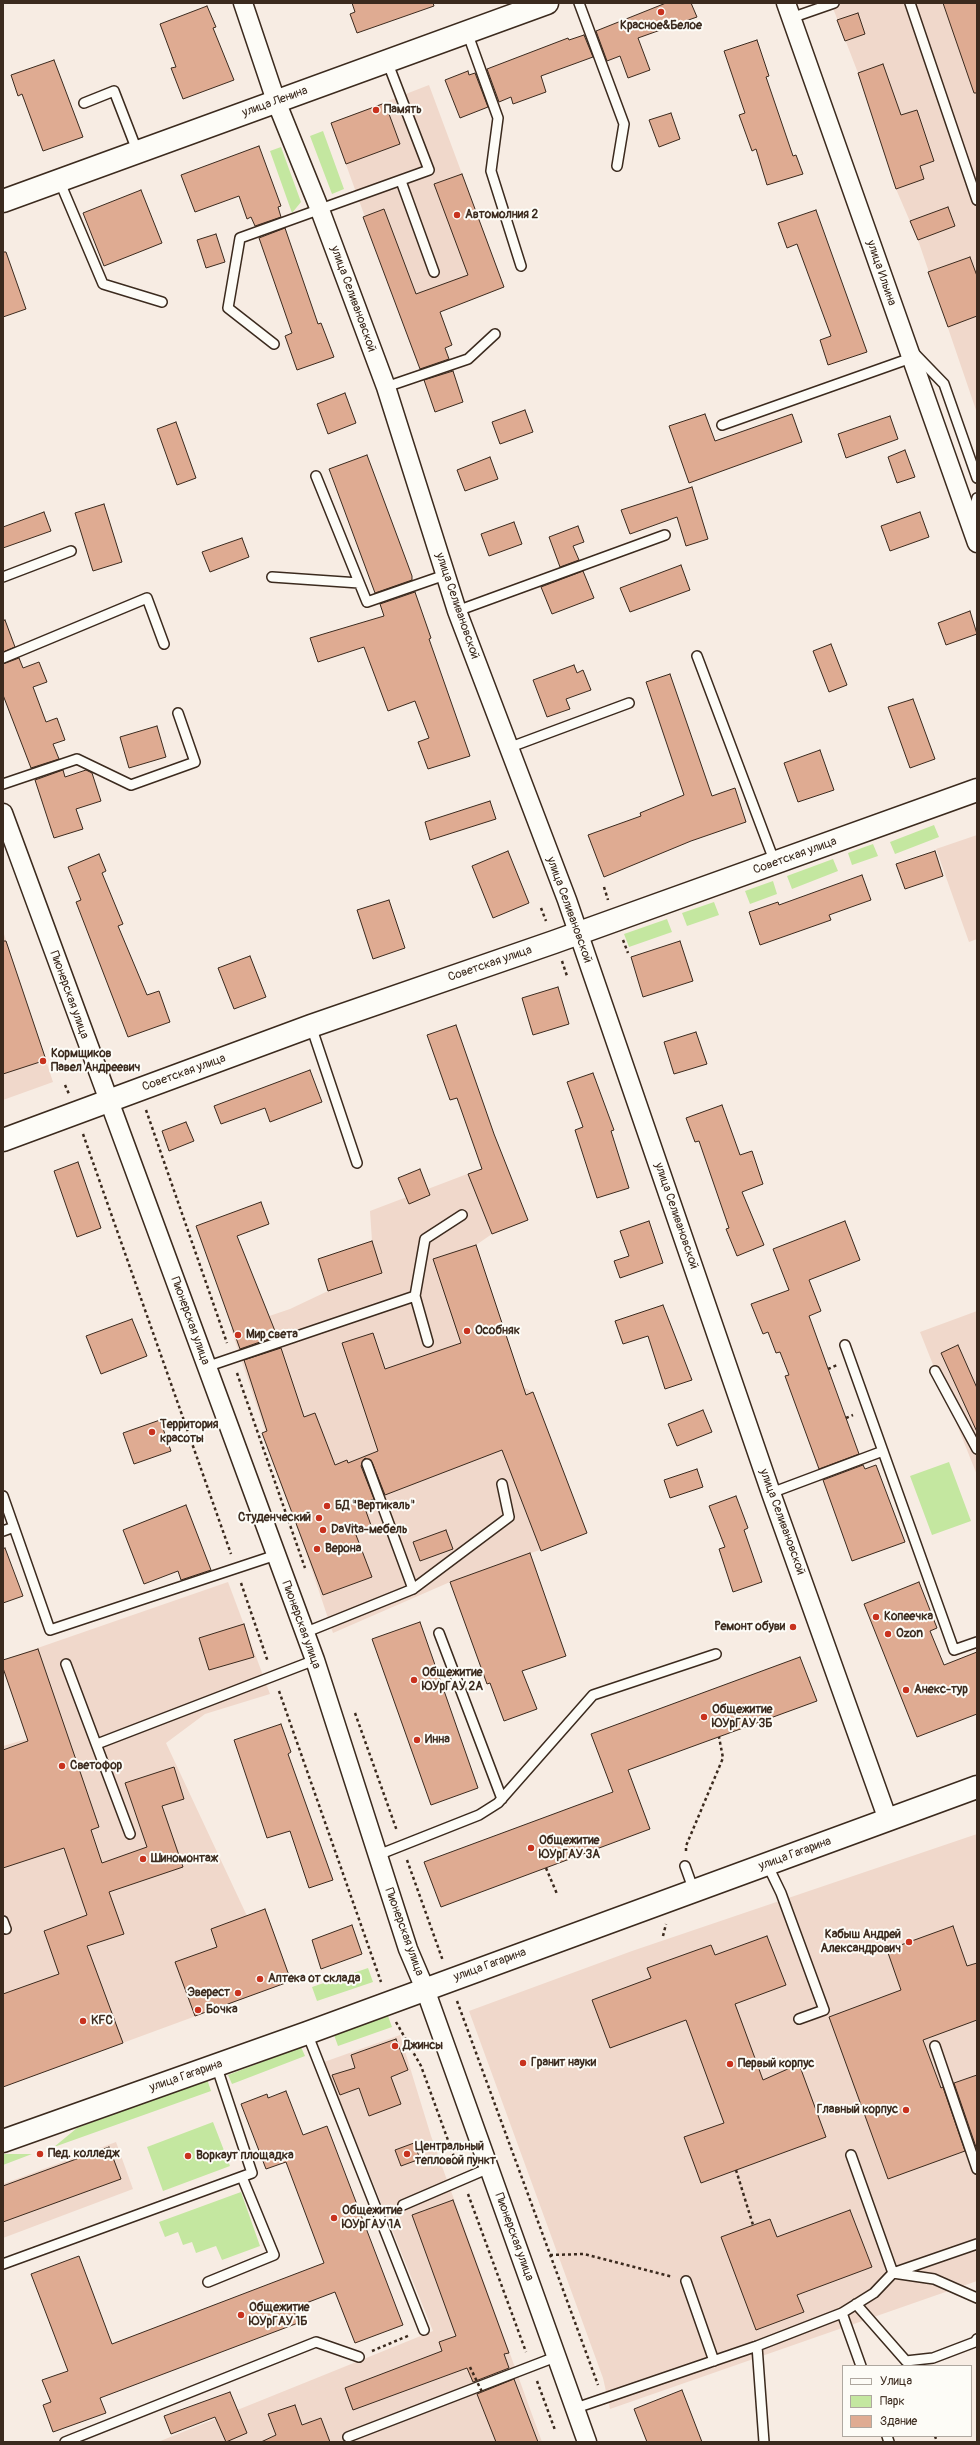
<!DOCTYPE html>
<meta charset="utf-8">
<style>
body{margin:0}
#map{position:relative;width:980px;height:2445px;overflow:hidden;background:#f7ece3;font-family:Pangolin,sans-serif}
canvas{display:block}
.frame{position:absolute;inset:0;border:4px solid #3b2a1e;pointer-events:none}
.legend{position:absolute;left:842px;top:2365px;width:130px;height:72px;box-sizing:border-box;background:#fdfcf7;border:1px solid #afa8a0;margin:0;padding:5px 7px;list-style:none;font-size:12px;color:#3b2a1e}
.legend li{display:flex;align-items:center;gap:8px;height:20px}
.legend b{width:20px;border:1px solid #afa8a0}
</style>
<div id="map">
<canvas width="980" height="2445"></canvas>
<div class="frame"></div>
<ul class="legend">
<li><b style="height:5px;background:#fdfcf7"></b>Улица</li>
<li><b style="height:11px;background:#c4e7a0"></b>Парк</li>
<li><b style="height:11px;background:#dfab92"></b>Здание</li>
</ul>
</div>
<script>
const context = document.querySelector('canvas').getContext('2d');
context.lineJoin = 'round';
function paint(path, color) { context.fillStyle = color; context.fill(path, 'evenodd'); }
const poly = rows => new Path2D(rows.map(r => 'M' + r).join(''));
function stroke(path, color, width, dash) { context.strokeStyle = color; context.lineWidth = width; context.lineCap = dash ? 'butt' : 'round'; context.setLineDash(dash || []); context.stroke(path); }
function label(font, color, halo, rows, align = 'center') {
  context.font = font + ' Pangolin,sans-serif'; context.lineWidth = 4; context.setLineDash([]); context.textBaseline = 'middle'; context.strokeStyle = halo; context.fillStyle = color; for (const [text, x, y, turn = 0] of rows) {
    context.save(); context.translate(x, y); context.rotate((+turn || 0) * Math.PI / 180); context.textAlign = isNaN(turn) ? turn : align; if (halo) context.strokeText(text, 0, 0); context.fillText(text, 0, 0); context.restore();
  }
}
const built = poly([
 [831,3,977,3,977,413,918,240,896,189,858,73],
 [429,85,504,287,404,325,331,123],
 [977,835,977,939,969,942,936,849],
 [3,931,53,1082,3,1100],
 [504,1160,528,1220,492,1234,476,1245,523,1387,533,1392,587,1533,450,1582,333,1633,231,1329,290,1309,328,1291,318,1259,372,1241,370,1211],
 [977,1311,977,1475,920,1332],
 [228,1582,270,1694,205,1714,166,1743,247,1916,265,1909,291,1981,3,2087,3,1746,27,1739,3,1668,3,1660],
 [977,1834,977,2281,610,2409,603,2378,469,2011,632,1951],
 [400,2035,431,2136,542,2442,158,2442,433,2331,324,2062],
 [116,2142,133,2189,3,2238,3,2184]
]);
const green = poly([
 [323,131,344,189,332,194,310,136],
 [281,147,301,202,292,213,270,151],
 [934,825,939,837,895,854,890,842],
 [873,844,878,856,852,865,848,853],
 [833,859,838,871,792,889,787,876],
 [773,881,777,894,750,904,745,891],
 [714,902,719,915,687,926,682,913],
 [667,919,672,932,629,947,624,934],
 [949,1462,971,1521,932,1535,910,1476],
 [368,1968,373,1982,317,2001,312,1987],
 [388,2016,392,2027,338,2046,334,2035],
 [301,2047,305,2056,232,2084,228,2075],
 [207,2079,211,2091,54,2147,77,2128],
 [213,2122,230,2166,163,2191,147,2147],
 [3,2154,32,2154,3,2165],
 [241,2192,260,2246,222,2260,216,2246,196,2253,192,2242,183,2245,178,2232,165,2237,159,2222]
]);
const building = poly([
 [352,3,433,3,434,6,357,33,350,14,355,12,352,3],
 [666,3,691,3,697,17,638,38,650,70,628,78,620,56,607,61,596,31,666,3],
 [943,3,977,3,977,93,974,93,943,3],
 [207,6,216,27,213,28,234,80,183,99,171,68,176,67,160,24,207,6],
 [858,13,865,34,845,41,837,20,858,13],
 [584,35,593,57,541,76,546,92,513,104,511,97,499,102,487,69,568,38,569,40,584,35],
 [757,40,769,76,766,77,793,156,796,155,803,174,767,185,756,149,752,151,739,115,745,113,724,51,757,40],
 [54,60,83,137,43,151,22,94,18,96,11,75,54,60],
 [883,64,901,115,917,110,934,161,920,166,924,179,896,189,858,73,883,64],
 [468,71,469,75,475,73,488,107,460,118,445,80,468,71],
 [385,103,400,144,346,164,331,123,385,103],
 [671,113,680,139,659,147,649,120,671,113],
 [259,146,281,206,278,207,281,217,255,226,251,217,247,219,239,196,195,212,181,175,259,146],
 [462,174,504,287,440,312,452,345,445,348,449,359,420,369,363,217,384,209,416,294,468,275,434,184,462,174],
 [141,190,162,243,104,266,83,213,141,190],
 [948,207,955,226,918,240,910,221,948,207],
 [816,210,867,352,828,365,820,340,831,336,797,244,787,248,778,223,816,210],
 [285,228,318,324,321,323,334,357,297,370,285,336,292,333,259,238,285,228],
 [216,234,225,262,206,268,197,240,216,234],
 [3,252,6,252,26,309,3,317,3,252],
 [970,257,977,276,977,316,948,327,928,272,970,257],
 [453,371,463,402,435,412,424,380,453,371],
 [345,393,356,423,328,434,317,404,345,393],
 [525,410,533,432,500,444,492,422,525,410],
 [705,414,715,441,792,414,802,442,689,483,669,426,705,414],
 [890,416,898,439,846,458,838,434,890,416],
 [176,422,196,478,177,485,157,429,176,422],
 [905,450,915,477,897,483,888,457,905,450],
 [367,455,412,576,412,580,375,593,329,469,367,455],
 [490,457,498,479,465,491,457,470,490,457],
 [692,487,708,539,686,546,677,517,630,534,621,510,692,487],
 [104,504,122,562,93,571,75,513,104,504],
 [44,512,51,531,3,548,3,527,44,512],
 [920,512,929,537,890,551,881,526,920,512],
 [514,522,522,544,489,556,481,534,514,522],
 [578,526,584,542,573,546,579,560,560,567,549,537,578,526],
 [242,538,249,557,210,572,202,552,242,538],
 [681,565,690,590,630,612,620,588,681,565],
 [583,571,594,598,552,614,541,587,583,571],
 [415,592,431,638,429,639,470,756,428,769,418,742,429,738,415,701,388,711,364,647,318,662,310,638,384,616,380,604,415,592],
 [970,611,977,634,946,645,938,623,970,611],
 [5,620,15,647,3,652,3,621,5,620],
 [831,644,847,685,829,692,813,651,831,644],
 [19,658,23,668,39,662,47,682,33,687,46,722,57,718,65,740,53,744,59,759,31,768,3,695,3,664,19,658],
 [574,665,577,673,583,670,591,690,566,699,570,709,547,717,533,680,574,665],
 [670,674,712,796,735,788,746,822,691,841,604,877,588,835,641,816,640,813,684,795,646,682,670,674],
 [913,699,935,759,910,768,888,707,913,699],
 [157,726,166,757,129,768,120,737,157,726],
 [820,750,834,790,798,802,784,763,820,750],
 [63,770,65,777,86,770,92,773,101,801,76,809,83,829,54,838,35,780,63,770],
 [490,801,496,819,430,840,425,822,490,801],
 [508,851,529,903,493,918,472,866,508,851],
 [935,851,943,876,905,889,896,864,935,851],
 [99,854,106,871,102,873,123,924,118,926,147,995,159,991,170,1022,128,1037,76,902,81,900,68,867,99,854],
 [862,875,871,900,829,915,831,920,760,945,749,912,778,902,779,905,862,875],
 [389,900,405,948,373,959,357,910,389,900],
 [3,941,6,941,46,1060,3,1074,3,941],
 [680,941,693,981,643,997,631,957,680,941],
 [250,956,266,997,234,1009,218,968,250,956],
 [558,987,569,1024,533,1035,522,998,558,987],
 [456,1025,494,1134,528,1220,492,1234,468,1174,482,1169,457,1098,450,1100,427,1035,456,1025],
 [696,1032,707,1064,674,1074,664,1042,696,1032],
 [310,1070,322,1102,270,1122,265,1108,221,1124,214,1106,310,1070],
 [593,1073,614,1130,611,1131,629,1188,597,1198,575,1130,583,1127,567,1082,593,1073],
 [722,1105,740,1155,752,1151,763,1184,742,1192,764,1245,737,1256,726,1229,729,1228,699,1141,695,1142,686,1118,722,1105],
 [186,1122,194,1141,169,1151,162,1131,186,1122],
 [78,1162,101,1228,77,1237,54,1171,78,1162],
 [420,1169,430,1195,409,1204,398,1178,420,1169],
 [261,1202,269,1224,237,1236,277,1336,240,1349,196,1226,261,1202],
 [649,1221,663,1263,620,1278,614,1261,629,1256,620,1231,649,1221],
 [845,1221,860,1260,809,1280,821,1311,809,1316,859,1454,819,1469,785,1376,789,1375,780,1352,776,1353,768,1332,763,1334,751,1304,789,1290,773,1249,845,1221],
 [372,1241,382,1273,328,1291,318,1259,372,1241],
 [476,1245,526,1395,533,1392,587,1533,541,1551,502,1450,385,1495,372,1462,365,1458,361,1466,374,1499,363,1503,372,1528,356,1535,372,1577,323,1595,262,1433,267,1431,244,1360,281,1348,304,1417,315,1413,335,1465,347,1460,348,1463,378,1451,342,1343,373,1333,385,1369,461,1343,433,1259,476,1245],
 [663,1305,692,1380,665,1389,648,1336,623,1344,615,1321,663,1305],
 [132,1319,147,1356,101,1374,86,1336,132,1319],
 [958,1345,977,1388,977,1432,941,1353,958,1345],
 [703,1410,712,1432,677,1446,668,1424,703,1410],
 [160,1420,171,1451,134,1464,123,1433,160,1420],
 [863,1465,865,1469,876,1465,905,1542,852,1561,823,1480,863,1465],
 [697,1469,703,1487,670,1498,664,1480,697,1469],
 [736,1496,748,1528,744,1530,762,1582,733,1592,719,1549,725,1547,709,1506,736,1496],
 [186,1505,211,1570,181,1580,178,1571,144,1584,123,1530,186,1505],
 [446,1530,453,1549,420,1561,413,1542,446,1530],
 [5,1548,23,1596,3,1603,3,1549,5,1548],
 [530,1553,566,1656,522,1671,537,1709,504,1721,490,1683,487,1684,450,1582,530,1553],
 [919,1582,937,1628,930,1631,944,1665,977,1652,977,1714,917,1737,864,1604,919,1582],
 [420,1622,478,1788,431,1805,372,1639,420,1622],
 [244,1624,254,1657,209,1670,199,1638,244,1624],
 [38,1649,99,1827,91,1830,102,1863,147,1847,125,1783,174,1767,184,1799,162,1806,183,1867,109,1892,124,1934,87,1946,123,2043,3,2087,3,1994,59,1974,44,1931,87,1915,64,1848,3,1868,3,1750,28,1741,3,1668,3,1660,38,1649],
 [800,1657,817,1701,628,1770,650,1829,441,1907,424,1862,613,1792,591,1734,800,1657],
 [281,1724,291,1752,288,1754,333,1880,309,1888,290,1831,267,1838,234,1740,281,1724],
 [265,1909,291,1981,195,2016,175,1962,217,1947,211,1929,265,1909],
 [352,1925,362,1954,321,1969,312,1940,352,1925],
 [953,1926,967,1966,977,1963,977,2020,923,2040,941,2088,943,2087,965,2151,888,2179,829,2017,901,1990,887,1950,953,1926],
 [767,1936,786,1985,735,2004,763,2080,799,2064,826,2137,701,2183,684,2137,724,2123,686,2020,610,2048,592,2000,651,1978,647,1968,697,1950,711,1945,715,1955,767,1936],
 [396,2039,408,2070,391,2077,401,2104,369,2116,359,2088,340,2095,332,2075,355,2068,351,2055,396,2039],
 [977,2075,977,2147,976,2147,954,2083,977,2075],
 [286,2091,303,2135,327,2126,403,2325,355,2343,335,2292,293,2308,298,2323,100,2398,106,2413,53,2432,43,2405,51,2402,42,2380,68,2371,31,2274,79,2256,112,2344,324,2263,286,2162,266,2169,241,2104,267,2094,268,2098,286,2091],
 [414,2143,420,2159,401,2166,395,2150,414,2143],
 [109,2147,121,2179,3,2222,3,2186,109,2147],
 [453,2200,509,2353,504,2354,509,2368,473,2382,467,2368,353,2410,345,2388,442,2351,439,2342,456,2336,412,2215,453,2200],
 [850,2210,872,2267,797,2295,804,2312,756,2330,721,2237,770,2219,777,2237,850,2210],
 [514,2379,533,2429,538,2442,496,2442,477,2394,514,2379],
 [682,2390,702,2442,647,2442,634,2409,682,2390],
 [230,2392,247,2433,226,2442,215,2417,171,2434,164,2416,230,2392],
 [295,2405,302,2425,321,2418,330,2442,261,2442,276,2435,268,2414,295,2405]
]);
const path = poly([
 [604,887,608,900],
 [541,908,546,921],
 [623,940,628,953],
 [562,961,567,976],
 [129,1064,131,1070],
 [65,1085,69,1094],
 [146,1110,227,1343],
 [83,1134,231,1554],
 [828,1369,837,1365],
 [237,1373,305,1568],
 [846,1418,853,1415],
 [241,1583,268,1662],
 [279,1691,381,1982],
 [355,1713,397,1831],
 [686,1851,686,1846,723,1758,719,1737],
 [407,1860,443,1961],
 [546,1868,557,1894],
 [663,1936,666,1924],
 [457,2001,598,2385],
 [396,2022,421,2066,457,2165],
 [736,2170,753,2225],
 [468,2194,526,2352],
 [550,2255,584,2254,673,2277],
 [372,2351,410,2335],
 [537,2381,555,2430],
 [935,2436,937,2442]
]);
const service = poly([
 [579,3,624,124,617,166],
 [910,3,977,200],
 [791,18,834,3],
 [467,32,498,118,491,171,521,266],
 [84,103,114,91,138,153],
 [59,180,103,284,162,302],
 [401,181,434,272],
 [274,344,228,308,240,238,429,170,387,61],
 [914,353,944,384,977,478],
 [386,387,468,359,495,334],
 [722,425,911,358],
 [316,476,367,602,445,575],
 [971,520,977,498],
 [3,577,71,551],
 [272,577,359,583],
 [457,611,665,535],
 [697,656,775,863],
 [3,658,147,598,164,644],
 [508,748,629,703],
 [3,784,77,759,131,785,195,762,178,713],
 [311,1026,357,1163],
 [415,1296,425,1239,462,1215],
 [845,1345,954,1650,977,1642],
 [206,1367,415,1296,428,1342],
 [935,1371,977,1449],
 [367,1464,413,1589],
 [771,1493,883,1451],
 [3,1496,50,1630,276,1555],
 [3,1531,14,1527],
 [304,1633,413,1589,509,1517,502,1484],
 [439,1633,502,1799],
 [66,1664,130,1834],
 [97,1744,315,1660],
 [378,1855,479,1815,498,1803,593,1695,716,1654],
 [767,1864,781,1893,824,2010,799,2019],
 [685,1866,694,1891],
 [3,1921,6,1929],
 [307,2033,424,2330],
 [935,2046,977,2169],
 [851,2155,893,2273,934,2279,977,2298],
 [403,2205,489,2168],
 [3,2264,252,2173,216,2065],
 [686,2281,714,2361],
 [208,2282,274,2255,242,2177],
 [856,2304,906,2361,933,2358,975,2342,977,2339],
 [842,2313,861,2366],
 [757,2346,764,2442],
 [576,2408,757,2346,842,2313,874,2293,893,2273,977,2244],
 [887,2436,889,2442],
 [348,2437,558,2356],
 [65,2442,316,2342,359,2357]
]);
const minor = poly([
 [243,3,276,101,320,210,386,387,457,611,567,900,771,1493,888,1820],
 [786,3,977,543],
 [3,813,315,1660,408,1949,425,1989,587,2442]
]);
const tertiary = poly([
 [3,201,547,3],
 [3,1140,311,1026,554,942,977,790]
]);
const secondary = poly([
 [3,2141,307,2033,977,1787]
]);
const pathBridge = poly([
 [470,2367,483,2394]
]);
const markers = [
 [661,12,4,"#c8321e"],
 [376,110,4,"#c8321e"],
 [457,215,4,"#c8321e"],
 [43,1061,4,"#c8321e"],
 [467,1331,4,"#c8321e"],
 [238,1335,4,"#c8321e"],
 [152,1432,4,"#c8321e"],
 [327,1506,4,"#c8321e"],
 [319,1518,4,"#c8321e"],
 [323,1530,4,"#c8321e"],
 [317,1549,4,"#c8321e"],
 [876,1617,4,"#c8321e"],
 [793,1627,4,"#c8321e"],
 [888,1634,4,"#c8321e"],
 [414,1680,4,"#c8321e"],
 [906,1690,4,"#c8321e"],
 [704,1717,4,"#c8321e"],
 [417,1740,4,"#c8321e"],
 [62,1766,4,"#c8321e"],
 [531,1848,4,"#c8321e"],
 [143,1859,4,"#c8321e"],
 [909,1942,4,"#c8321e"],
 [260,1979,4,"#c8321e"],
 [238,1993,4,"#c8321e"],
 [198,2010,4,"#c8321e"],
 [83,2021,4,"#c8321e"],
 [395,2046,4,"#c8321e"],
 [523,2063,4,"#c8321e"],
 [730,2064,4,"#c8321e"],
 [906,2110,4,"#c8321e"],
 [40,2154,4,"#c8321e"],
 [407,2154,4,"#c8321e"],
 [188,2156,4,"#c8321e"],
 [334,2218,4,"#c8321e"],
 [241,2315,4,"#c8321e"]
];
const poiNames = [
 ["Красное&Белое",661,26,"center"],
 ["Память",384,110],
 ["Автомолния 2",465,215],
 ["Кормщиков",51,1054],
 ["Павел Андреевич",51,1068],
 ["Особняк",475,1331],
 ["Мир света",246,1335],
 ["Территория",160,1425],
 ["красоты",160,1439],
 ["БД \"Вертикаль\"",335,1506],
 ["Студенческий",311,1518,"right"],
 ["DaVita-мебель",331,1530],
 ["Верона",325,1549],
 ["Копеечка",884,1617],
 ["Ремонт обуви",785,1627,"right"],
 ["Ozon",896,1634],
 ["Общежитие",422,1673],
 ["ЮУрГАУ 2А",422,1687],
 ["Анекс-тур",914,1690],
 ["Общежитие",712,1710],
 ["ЮУрГАУ 3Б",712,1724],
 ["Инна",425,1740],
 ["Светофор",70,1766],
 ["Общежитие",539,1841],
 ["ЮУрГАУ 3А",539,1855],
 ["Шиномонтаж",151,1859],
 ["Кабыш Андрей",901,1935,"right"],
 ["Александрович",901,1949,"right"],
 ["Аптека от склада",268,1979],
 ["Эверест",230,1993,"right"],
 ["Бочка",206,2010],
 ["KFC",91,2021],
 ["Джинсы",403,2046],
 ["Гранит науки",531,2063],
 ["Первый корпус",738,2064],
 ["Главный корпус",898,2110,"right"],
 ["Центральный",415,2147],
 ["тепловой пункт",415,2161],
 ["Пед. колледж",48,2154],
 ["Воркаут площадка",196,2156],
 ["Общежитие",342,2211],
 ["ЮУрГАУ 1А",342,2225],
 ["Общежитие",249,2308],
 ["ЮУрГАУ 1Б",249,2322]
];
const streetNames = [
 ["улица Ленина",275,102,-20],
 ["улица Ильина",881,273,71],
 ["улица Селивановской",353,299,70],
 ["улица Селивановской",457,606,71],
 ["Советская улица",795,856,-20],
 ["улица Селивановской",569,910,70],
 ["Советская улица",490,964,-19],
 ["Пионерская улица",69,995,70],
 ["Советская улица",184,1073,-20],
 ["улица Селивановской",676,1216,71],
 ["Пионерская улица",190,1321,70],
 ["улица Селивановской",782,1522,70],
 ["Пионерская улица",301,1625,70],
 ["улица Гагарина",795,1854,-20],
 ["Пионерская улица",404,1932,70],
 ["улица Гагарина",490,1965,-20],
 ["улица Гагарина",186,2076,-19],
 ["Пионерская улица",514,2237,70]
];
paint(built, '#f0d8cb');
paint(green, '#c4e7a0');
paint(building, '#dfab92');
stroke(building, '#3b2a1e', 1);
stroke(service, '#3b2a1e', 12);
stroke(minor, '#3b2a1e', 21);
stroke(tertiary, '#3b2a1e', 25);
stroke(secondary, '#3b2a1e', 25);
stroke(path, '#3b2a1e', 2.5, [3, 3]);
stroke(service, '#fdfcf7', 9);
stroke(minor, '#fdfcf7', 18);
stroke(tertiary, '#fdfcf7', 22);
stroke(secondary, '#fdfcf7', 22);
stroke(pathBridge, '#3b2a1e', 2.5, [3, 3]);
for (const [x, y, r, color] of markers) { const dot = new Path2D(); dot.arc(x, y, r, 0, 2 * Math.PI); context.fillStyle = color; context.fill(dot); stroke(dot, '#fdfcf7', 1.5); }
label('bold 12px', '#3b2a1e', '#fdfcf7', poiNames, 'left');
label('12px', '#3b2a1e', '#fdfcf7', streetNames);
</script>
